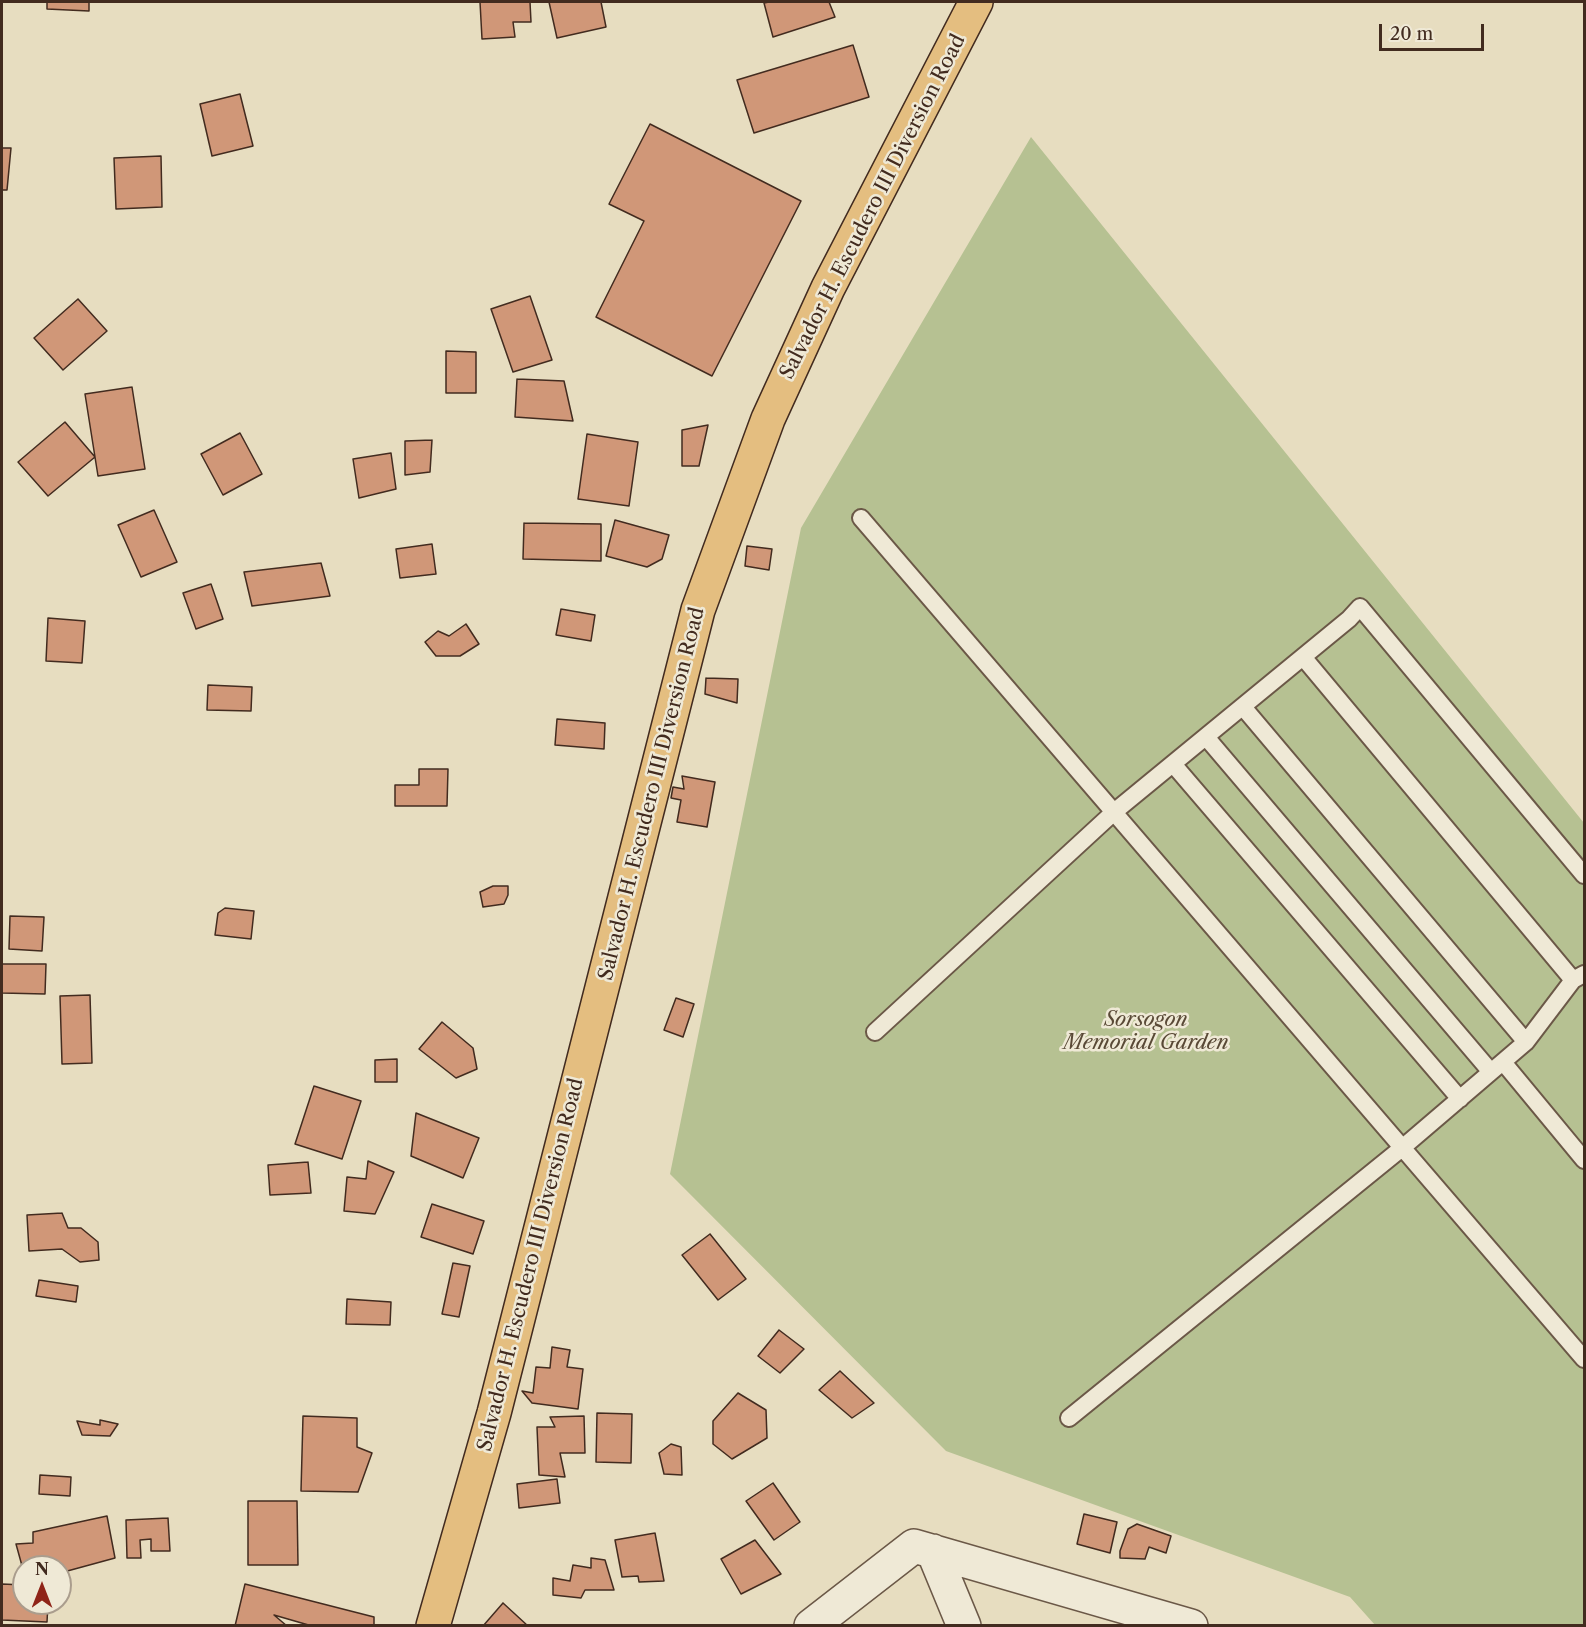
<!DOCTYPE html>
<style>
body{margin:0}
#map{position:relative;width:1586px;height:1627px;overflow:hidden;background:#e7ddc0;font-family:"Libre Caslon Text",serif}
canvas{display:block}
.frame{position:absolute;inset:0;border:3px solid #422b1f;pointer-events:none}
.north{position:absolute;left:12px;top:1555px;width:60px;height:60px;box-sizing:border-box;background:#efe9d6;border:2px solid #aa9d8d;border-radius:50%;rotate:0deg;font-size:16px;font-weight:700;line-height:24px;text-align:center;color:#422b1f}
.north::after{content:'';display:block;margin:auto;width:21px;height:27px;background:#8f2418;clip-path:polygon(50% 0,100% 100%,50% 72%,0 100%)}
.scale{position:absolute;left:1379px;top:24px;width:105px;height:27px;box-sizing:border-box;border:3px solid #422b1f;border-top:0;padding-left:8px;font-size:18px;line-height:21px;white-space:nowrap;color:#422b1f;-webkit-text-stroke:4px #efe9d6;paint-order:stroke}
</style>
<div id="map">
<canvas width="1586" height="1627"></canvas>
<div class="frame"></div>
<div class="north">N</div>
<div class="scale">20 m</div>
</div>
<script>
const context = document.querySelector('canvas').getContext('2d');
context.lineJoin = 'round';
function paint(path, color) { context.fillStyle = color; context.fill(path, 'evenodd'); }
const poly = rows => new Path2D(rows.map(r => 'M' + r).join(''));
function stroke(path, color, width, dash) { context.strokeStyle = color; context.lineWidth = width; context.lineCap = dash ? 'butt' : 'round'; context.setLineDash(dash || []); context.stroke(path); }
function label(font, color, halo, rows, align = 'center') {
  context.font = font + ' "Libre Caslon Text",serif'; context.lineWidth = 5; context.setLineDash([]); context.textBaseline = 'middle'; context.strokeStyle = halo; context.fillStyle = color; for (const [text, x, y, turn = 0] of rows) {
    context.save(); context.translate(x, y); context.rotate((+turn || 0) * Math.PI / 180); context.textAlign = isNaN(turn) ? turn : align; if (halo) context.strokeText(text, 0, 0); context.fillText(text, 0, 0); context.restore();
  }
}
const green = poly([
 [1031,137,1584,823,1584,1625,1375,1625,1350,1597,946,1451,670,1174,801,528]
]);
const building = poly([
 [47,2,89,2,89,11,47,9,47,2],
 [480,2,530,2,531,22,513,22,515,37,482,39,480,2],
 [549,2,601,2,606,27,557,38,549,2],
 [769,2,829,2,835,17,773,37,764,3,769,2],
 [853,45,869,97,754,133,737,80,853,45],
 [240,94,253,146,212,156,200,104,240,94],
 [650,124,801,201,712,376,596,317,644,221,609,204,650,124],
 [2,148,11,148,7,190,2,190,2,148],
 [161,156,162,207,116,209,114,158,161,156],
 [530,296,552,360,513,372,491,309,530,296],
 [78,299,107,331,63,370,34,338,78,299],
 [446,351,476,352,476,393,446,393,446,351],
 [517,379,564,381,573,421,515,417,517,379],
 [132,387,145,469,98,476,85,394,132,387],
 [65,422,95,457,48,496,18,462,65,422],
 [708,425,699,466,682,466,682,430,708,425],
 [240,433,262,474,223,495,201,454,240,433],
 [587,434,638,442,629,506,578,499,587,434],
 [432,440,430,472,405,475,405,441,432,440],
 [391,453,396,489,359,498,353,459,391,453],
 [154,510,177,562,141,577,118,525,154,510],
 [615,520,669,535,662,559,647,567,606,556,615,520],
 [524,523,601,524,601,561,523,559,524,523],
 [432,544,436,574,400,578,396,549,432,544],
 [747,546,772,549,769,570,745,566,747,546],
 [321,563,330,596,252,606,244,572,321,563],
 [211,584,223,619,196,629,183,593,211,584],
 [561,609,595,615,591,641,556,635,561,609],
 [48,618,85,621,82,663,46,661,48,618],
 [466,624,479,644,460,656,436,656,425,642,438,631,449,636,466,624],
 [706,678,738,679,737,703,705,694,706,678],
 [208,685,252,687,251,711,207,710,208,685],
 [557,719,605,723,604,749,555,745,557,719],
 [419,769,448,769,447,806,395,806,395,785,419,785,419,769],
 [682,776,715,782,707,827,677,822,681,800,671,798,673,787,684,789,682,776],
 [493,886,508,886,508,895,504,904,483,907,480,892,493,886],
 [225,908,254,911,251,939,215,935,218,913,225,908],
 [10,916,44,917,42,951,9,949,10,916],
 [2,964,46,964,45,994,2,993,2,964],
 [90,995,92,1063,62,1064,60,996,90,995],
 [676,998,694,1004,683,1037,664,1030,676,998],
 [442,1022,473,1048,477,1069,456,1078,419,1049,442,1022],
 [397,1059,397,1082,375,1082,375,1060,397,1059],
 [314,1086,361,1101,342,1159,295,1144,314,1086],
 [416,1113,479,1138,463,1178,411,1156,416,1113],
 [368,1161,394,1172,375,1214,344,1211,347,1177,366,1179,368,1161],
 [308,1162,311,1193,270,1195,268,1165,308,1162],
 [432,1204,484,1221,473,1254,421,1237,432,1204],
 [62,1213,68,1228,81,1228,98,1242,99,1260,80,1262,62,1249,29,1251,27,1215,62,1213],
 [710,1234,746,1279,718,1300,682,1255,710,1234],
 [453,1263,470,1266,459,1317,442,1314,453,1263],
 [39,1280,78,1286,76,1302,36,1296,39,1280],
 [347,1299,391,1302,390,1325,346,1324,347,1299],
 [779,1330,804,1349,780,1373,758,1356,779,1330],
 [552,1347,570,1350,567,1367,583,1369,578,1409,532,1403,522,1391,533,1393,536,1367,550,1368,552,1347],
 [840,1371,874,1403,852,1418,819,1390,840,1371],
 [738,1393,766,1410,767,1438,732,1459,713,1444,713,1421,738,1393],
 [597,1413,632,1414,631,1463,596,1462,597,1413],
 [303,1416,357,1418,357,1447,372,1453,358,1492,301,1491,303,1416],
 [584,1416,585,1453,560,1453,565,1477,539,1475,537,1427,555,1427,550,1417,584,1416],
 [100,1420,118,1424,110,1436,82,1435,77,1421,100,1425,100,1420],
 [671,1444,681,1447,682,1475,664,1474,659,1453,671,1444],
 [40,1475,71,1477,70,1496,39,1494,40,1475],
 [557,1479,560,1503,519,1508,517,1484,557,1479],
 [773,1483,800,1522,774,1540,746,1501,773,1483],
 [248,1501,297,1501,298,1565,248,1565,248,1501],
 [1084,1514,1117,1522,1110,1553,1077,1544,1084,1514],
 [107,1516,115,1558,60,1573,60,1567,24,1567,24,1573,16,1544,33,1543,33,1532,107,1516],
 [168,1518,170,1551,151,1551,151,1539,140,1540,141,1558,127,1558,126,1520,168,1518],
 [1137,1524,1171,1536,1166,1553,1149,1547,1145,1559,1120,1558,1120,1551,1128,1529,1137,1524],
 [655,1533,664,1581,639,1582,638,1576,622,1577,615,1540,655,1533],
 [755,1540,781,1574,741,1594,721,1559,755,1540],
 [591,1558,605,1560,614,1590,585,1590,581,1598,553,1595,553,1578,570,1581,573,1565,591,1568,591,1558],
 [2,1584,24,1585,24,1603,48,1603,47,1622,2,1620,2,1584],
 [245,1584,374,1617,374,1626,312,1626,274,1615,287,1626,235,1626,245,1584],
 [503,1603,528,1626,483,1626,503,1603]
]);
const lane = poly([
 [861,518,1584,1359],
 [1303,657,1573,980],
 [1243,707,1526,1042],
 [1206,737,1491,1072],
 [1173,764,1460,1099],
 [875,1032,1114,812,1349,619,1360,607,1584,875],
 [1503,1062,1584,1160],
 [1069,1418,1402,1148,1526,1042,1573,980,1584,974]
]);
const street = poly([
 [933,1551,964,1626],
 [811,1626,914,1546,1191,1626]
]);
const highway = poly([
 [433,1626,494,1413,698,610,768,419,828,288,976,2]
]);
const streetNames = [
 ["Salvador H. Escudero III Diversion Road",873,207,-63],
 ["Salvador H. Escudero III Diversion Road",652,794,-76],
 ["Salvador H. Escudero III Diversion Road",531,1265,-76]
];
const parkNames = [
 ["Sorsogon",1146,1020],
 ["Memorial Garden",1146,1043]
];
paint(green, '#b6c192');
paint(building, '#d09778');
stroke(building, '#422b1f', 1.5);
stroke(lane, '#6b5847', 20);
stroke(street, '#6b5847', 36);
stroke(highway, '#422b1f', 36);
stroke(lane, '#efe9d6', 16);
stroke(street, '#efe9d6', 33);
stroke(highway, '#e4be80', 33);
label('20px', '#422b1f', '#efe9d6', streetNames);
label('italic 20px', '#594936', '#efe9d6', parkNames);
</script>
